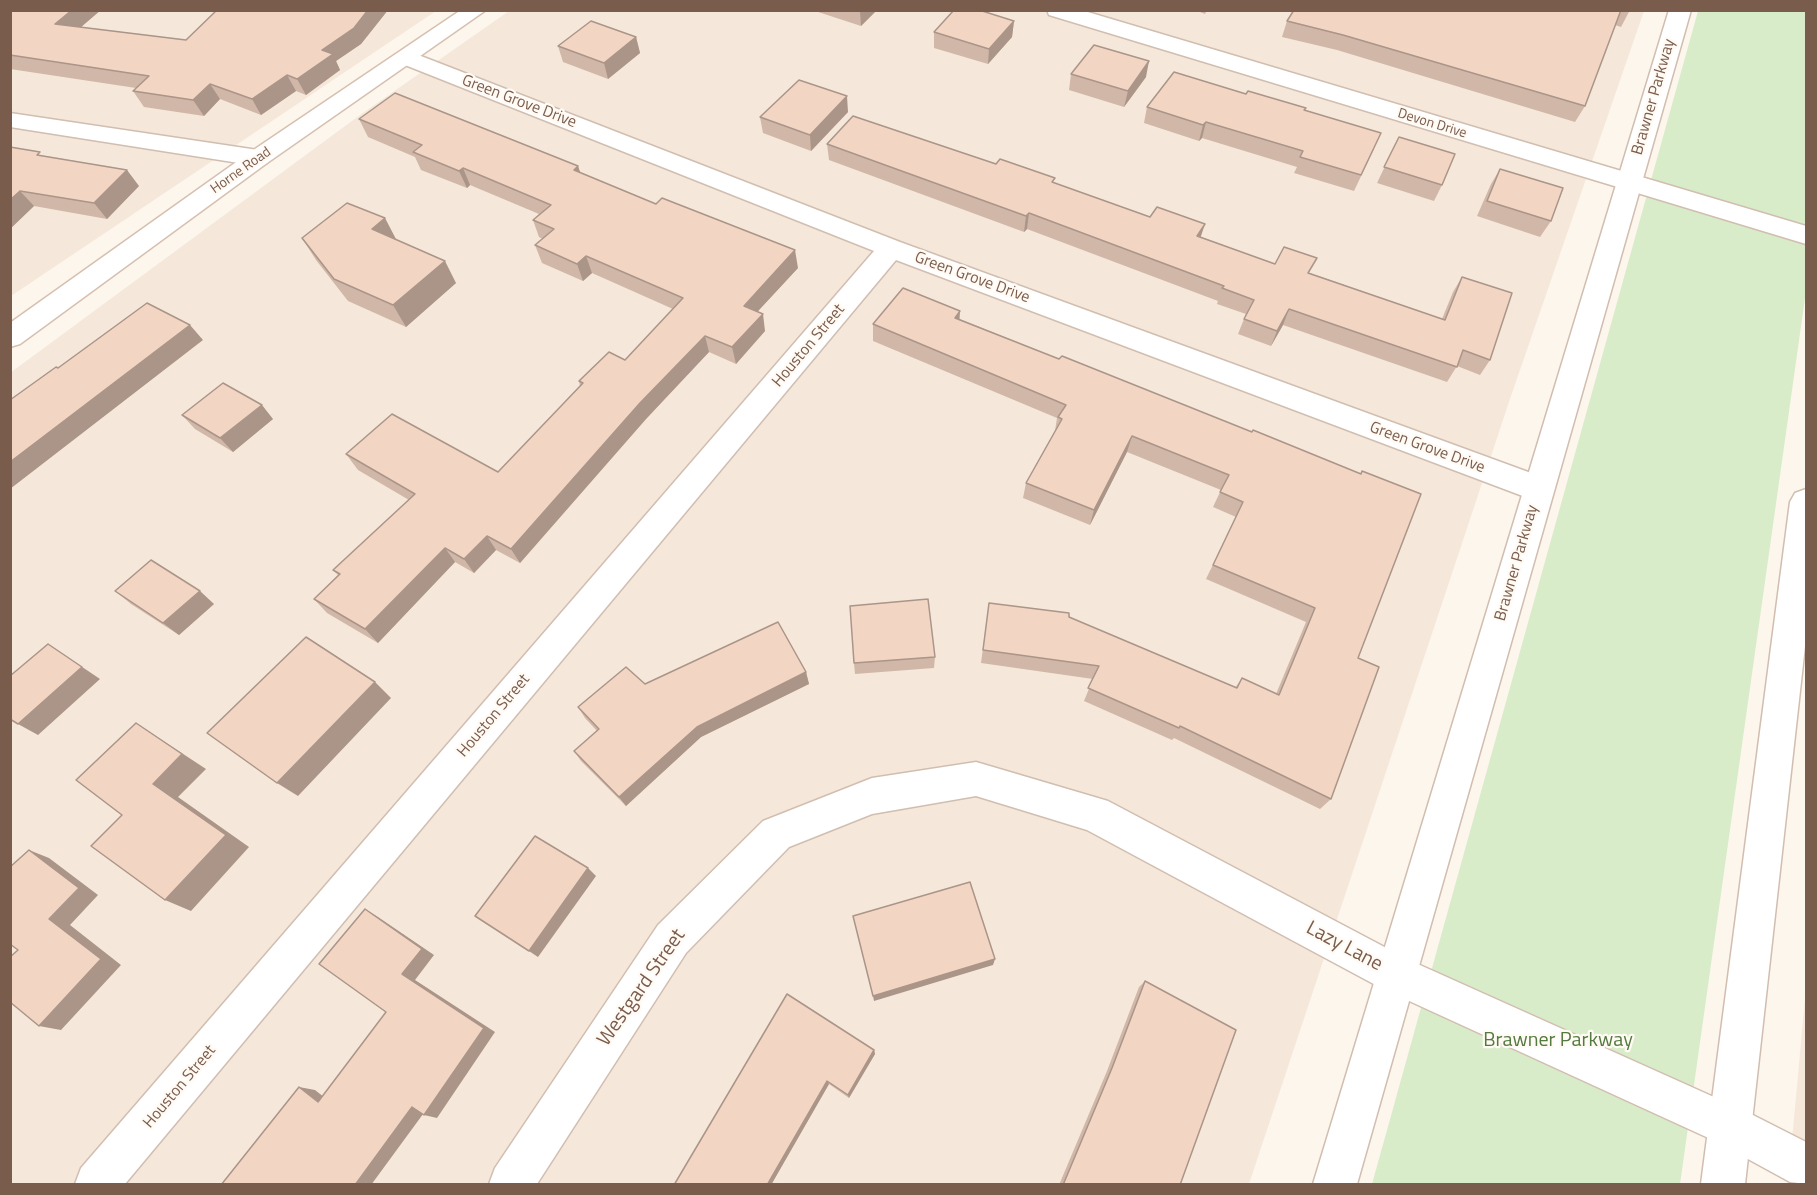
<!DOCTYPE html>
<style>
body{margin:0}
#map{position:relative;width:1817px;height:1195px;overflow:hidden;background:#fdf6ec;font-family:"Titillium Web",sans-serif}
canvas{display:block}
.frame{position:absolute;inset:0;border:12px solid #7a5c4d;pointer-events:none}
</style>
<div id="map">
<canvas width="1817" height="1195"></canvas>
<div class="frame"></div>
</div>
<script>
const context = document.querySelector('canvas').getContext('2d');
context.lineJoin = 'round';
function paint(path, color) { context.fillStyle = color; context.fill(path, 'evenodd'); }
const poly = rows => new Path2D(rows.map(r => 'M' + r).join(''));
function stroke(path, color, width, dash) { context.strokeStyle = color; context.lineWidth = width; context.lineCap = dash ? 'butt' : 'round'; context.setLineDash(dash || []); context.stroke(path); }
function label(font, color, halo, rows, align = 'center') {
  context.font = font + ' "Titillium Web",sans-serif'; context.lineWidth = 4.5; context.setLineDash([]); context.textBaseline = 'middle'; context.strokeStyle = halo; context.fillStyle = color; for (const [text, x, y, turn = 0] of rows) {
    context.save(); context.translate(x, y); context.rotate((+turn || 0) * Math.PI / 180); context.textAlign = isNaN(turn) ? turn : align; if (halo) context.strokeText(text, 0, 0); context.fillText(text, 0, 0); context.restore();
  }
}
const residential = poly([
 [11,11,436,11,11,296],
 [509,11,1644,11,1511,396,1249,1184,11,1184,10,373,360,115],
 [1806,987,1806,1184,1788,1184]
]);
const green = poly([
 [1698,11,1806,11,1806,291,1680,1184,1372,1184]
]);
const minor = poly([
 [1047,10,1081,10,1806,226,1806,244,1049,15,1047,10],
 [408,51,900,242,1550,480,1554,489,1550,498,1539,501,1528,498,896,260,125,1184,75,1184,81,1168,874,251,400,63,397,58,400,53,408,51],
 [10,113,258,150,267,153,270,158,267,163,258,166,10,127,10,113],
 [976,762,1108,801,1411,961,1745,1111,1806,1142,1806,1184,1790,1182,1715,1141,1383,989,1087,830,976,796,872,814,789,847,686,953,537,1184,489,1184,495,1168,658,925,763,821,872,778,976,762]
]);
const tertiary = poly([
 [1669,10,1691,10,1357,1184,1313,1184,1669,10],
 [1806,489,1806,637,1745,1184,1701,1184,1790,502,1795,493,1806,489]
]);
const secondary = poly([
 [461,10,486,10,267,163,20,344,10,347,10,323,249,153,461,10]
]);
const wall = poly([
 [10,10,81,27,186,40,217,10,388,10,361,44,336,61,340,70,306,95,296,91,261,115,220,99,204,116,144,107,133,91,136,88,10,69],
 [812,10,877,10,861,26],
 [1195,10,1207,10,1205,14],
 [1294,10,1630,10,1621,27,1615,25,1585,106,1575,122,1337,50,1282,37,1287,21],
 [1014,21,1012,37,988,64,934,48,934,32],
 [636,37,640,53,608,79,563,62,558,46],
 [1071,74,1146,77,1124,107,1069,90],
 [1246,94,1305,111,1374,149,1354,191,1294,173,1297,167,1202,138,1199,141,1144,123,1147,107],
 [848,112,811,151,763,133,760,117],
 [359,119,578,166,580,173,798,268,757,312,765,331,736,364,709,352,646,419,520,563,496,550,474,573,455,562,378,643,327,613,314,599,338,575,333,570,409,500,358,470,346,454,498,472,580,386,579,381,625,360,673,309,592,273,583,281,542,263,535,245,543,239,539,237,533,220,539,214,470,185,467,188,421,170,415,157,368,137],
 [1399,137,1442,185,1434,201,1377,183],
 [827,144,1054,183,1275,264,1310,273,1442,319,1453,292,1462,277,1490,360,1480,375,1457,366,1447,382,1283,325,1271,346,1238,334,1246,314,1217,304,1218,301,1027,229,1024,232,829,160],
 [10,147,44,157,139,186,107,219,34,206,10,229],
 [1500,169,1551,221,1540,237,1477,216,1491,184],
 [302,238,397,240,456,283,406,327,348,301,316,260],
 [960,319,1059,359,1252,432,1358,658,1331,799,1320,809,1174,738,1172,740,1084,701,1093,679,981,663,989,603,1069,617,1235,688,1242,678,1276,694,1306,622,1206,579,1236,517,1213,507,1221,490,1127,452,1090,525,1023,498,1026,483,1055,431,1057,418,873,341,873,324],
 [182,415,273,419,233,452,195,429],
 [115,591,214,604,179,635,131,604],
 [935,657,934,668,855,674,854,663],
 [806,672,809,684,701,737,626,806,581,761,574,751,597,731,585,718,578,707,645,684],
 [1145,981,1180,1185,1059,1185,1107,1071,1139,987],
 [874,1050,875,1054,849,1098,829,1084,771,1185,674,1185]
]);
const shadedWall = poly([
 [72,10,101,10,66,40,55,24],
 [368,10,388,10,361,44,336,61,340,70,306,95,297,79,322,50],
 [877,10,861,26,860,11],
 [1014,21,1012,37,988,64,989,49],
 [636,37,640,53,608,79,604,63],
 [1149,61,1146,77,1124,107,1128,91],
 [287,75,296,91,261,115,252,99],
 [210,84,220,99,204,116,193,100],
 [847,96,848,112,811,151,810,135],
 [1206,122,1202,138,1199,141,1203,125],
 [578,166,584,184,574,170],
 [463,168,470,185,467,188,459,171],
 [127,170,139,186,107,219,94,203],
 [20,191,34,206,10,229,10,200],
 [1029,213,1027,229,1024,232,1026,216],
 [385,218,397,241,372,229],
 [1205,224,1200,239,1197,236],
 [795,250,798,268,747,323,744,306],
 [586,256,592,273,583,281,577,264],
 [445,261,456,283,406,327,393,305],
 [1289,309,1283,325,1271,346,1277,331],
 [960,311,959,328,955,318],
 [763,314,765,331,736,364,732,347],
 [190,325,203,340,10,489,10,462],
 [705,336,709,352,646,419,520,563,511,549,640,403],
 [262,405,273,419,233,452,220,438],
 [1132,436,1127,452,1090,525,1094,510],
 [487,536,496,550,474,573,464,559],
 [445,548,455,562,378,643,365,629],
 [200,591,214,604,179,635,163,623],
 [48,644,100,679,38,735,18,724],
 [806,672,809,684,701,737,626,806,619,797,697,727],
 [375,682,391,698,298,796,277,783],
 [136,723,206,769,178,797,249,847,191,911,165,900,153,784],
 [29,850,49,858,98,895,70,925,121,965,61,1030,39,1026,49,919],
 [588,868,596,876,538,957,529,951],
 [365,909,378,917,434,955,415,980,495,1032,437,1118,424,1115,402,974],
 [995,959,993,965,874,1001,873,996],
 [874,1050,875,1054,849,1098,848,1095],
 [827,1081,829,1084,771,1185,767,1185],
 [299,1087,315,1090,334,1105,318,1102],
 [412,1107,426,1110,371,1185,355,1185]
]);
const building = poly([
 [10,10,72,10,55,24,186,40,217,10,368,10,354,28,322,50,333,54,297,79,287,75,252,99,210,84,193,100,133,91,149,76,10,55,10,10],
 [954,10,979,10,1014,21,989,49,934,32,954,10],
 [1294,10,1621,10,1585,106,1343,35,1287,21,1294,10],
 [591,21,636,37,604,63,558,46,591,21],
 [1094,45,1149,61,1128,91,1071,74,1094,45],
 [1174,72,1246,94,1248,91,1306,108,1304,110,1381,133,1361,175,1300,157,1303,151,1206,122,1203,125,1147,107,1174,72],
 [799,80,847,96,810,135,760,117,799,80],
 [395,93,578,166,574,170,656,204,662,198,795,250,744,306,763,314,732,347,705,336,640,403,511,549,487,536,464,559,445,548,365,629,314,599,340,574,333,570,415,494,346,454,392,414,498,472,583,383,579,381,609,352,625,360,683,298,586,256,577,264,535,245,554,229,533,220,551,205,463,168,459,171,413,152,422,145,359,119,395,93],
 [853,116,996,164,1000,159,1055,178,1052,182,1150,217,1157,207,1205,224,1197,236,1275,264,1284,247,1317,258,1308,273,1445,320,1462,277,1512,293,1490,360,1463,350,1457,367,1289,309,1277,331,1244,319,1254,300,1222,288,1224,286,1029,213,1026,216,827,144,853,116],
 [1399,137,1455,154,1442,185,1384,167,1399,137],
 [10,147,40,152,37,155,127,170,94,203,20,191,10,200,10,147],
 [1500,169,1563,188,1551,221,1487,201,1500,169],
 [347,203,385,218,372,229,445,261,393,305,334,279,302,238,347,203],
 [903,288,960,311,955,318,1059,359,1062,356,1252,432,1253,430,1361,474,1362,471,1421,494,1358,658,1379,667,1331,799,1180,726,1179,728,1088,688,1099,666,983,650,989,603,1069,613,1069,617,1237,688,1242,678,1279,695,1315,608,1213,565,1243,502,1220,492,1229,475,1132,436,1094,510,1026,483,1062,419,1058,417,1066,405,873,324,903,288],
 [147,303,190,325,10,462,10,400,56,367,58,368,147,303],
 [223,383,262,405,220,438,182,415,223,383],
 [151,560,200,591,163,623,115,591,151,560],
 [928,599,935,657,854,663,850,606,928,599],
 [778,622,806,672,697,727,619,797,574,751,599,729,578,707,626,667,645,684,778,622],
 [306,637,375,682,277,783,207,733,306,637],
 [48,644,82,667,18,724,10,719,10,676,48,644],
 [136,723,182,754,153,784,226,835,165,900,91,846,122,815,76,780,136,723],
 [535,836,588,868,529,951,475,916,535,836],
 [29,850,79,888,49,919,101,959,39,1026,10,1002,10,957,18,950,10,944,10,867,29,850],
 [970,882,995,959,873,996,853,916,970,882],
 [365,909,422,949,402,974,484,1028,424,1115,412,1107,355,1185,221,1185,299,1087,318,1102,386,1012,319,964,365,909],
 [1145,981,1236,1030,1180,1185,1063,1185,1112,1068,1145,981],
 [787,994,874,1050,848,1095,827,1081,767,1185,674,1185,787,994]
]);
const farStreetnames = [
 ["Devon Drive",1432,124,17],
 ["Horne Road",241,171,-35]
];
const streetNames = [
 ["Brawner Parkway",1654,97,-74],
 ["Green Grove Drive",519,102,21],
 ["Green Grove Drive",972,278,20],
 ["Houston Street",809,346,-50],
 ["Green Grove Drive",1427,448,20],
 ["Brawner Parkway",1517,563,-74],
 ["Houston Street",494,716,-50],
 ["Houston Street",180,1087,-50]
];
const nearStreetnames = [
 ["Lazy Lane",1344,947,28],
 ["Westgard Street",642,988,-55]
];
const nearParknames = [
 ["Brawner Parkway",1558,1041]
];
paint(residential, '#f5e8da');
paint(green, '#d8ecc9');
stroke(minor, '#d1beb0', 3);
stroke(tertiary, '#d1beb0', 3);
stroke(secondary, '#d6c0b0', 3);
paint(minor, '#fff');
paint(tertiary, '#fff');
paint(secondary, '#fff');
paint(wall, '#d1b7a8');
paint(shadedWall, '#aa9588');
paint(building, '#f3d5c3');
stroke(building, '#aa9588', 1.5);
label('14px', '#7a5c4d', '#fffaf3', farStreetnames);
label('16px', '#7a5c4d', '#fffaf3', streetNames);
label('20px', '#7a5c4d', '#fffaf3', nearStreetnames);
label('20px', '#537a41', '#fffaf3', nearParknames);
</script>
